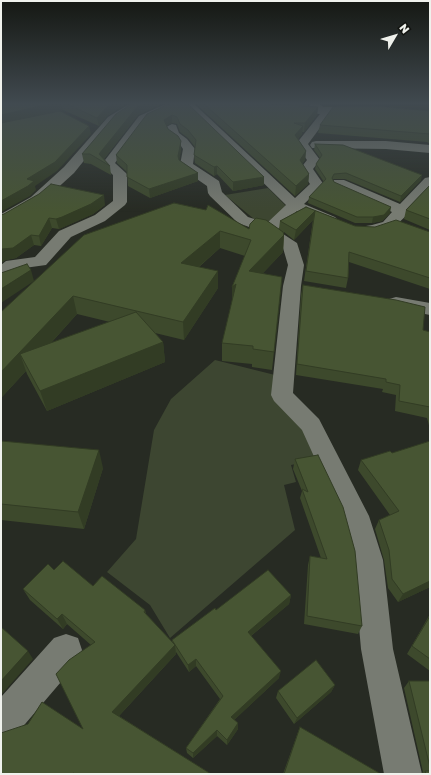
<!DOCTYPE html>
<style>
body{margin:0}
#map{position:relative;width:431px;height:775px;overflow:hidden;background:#272b23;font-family:"Golos Text",sans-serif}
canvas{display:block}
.frame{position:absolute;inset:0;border:2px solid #eff1ec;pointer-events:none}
.north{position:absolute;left:375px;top:16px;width:40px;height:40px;-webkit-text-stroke:3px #11130f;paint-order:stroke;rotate:52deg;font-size:11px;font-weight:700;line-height:16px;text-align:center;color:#eff1ec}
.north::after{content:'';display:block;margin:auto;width:14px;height:18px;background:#eff1ec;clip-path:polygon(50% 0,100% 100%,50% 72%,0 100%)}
</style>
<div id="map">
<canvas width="431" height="775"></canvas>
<div class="frame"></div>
<div class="north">N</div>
</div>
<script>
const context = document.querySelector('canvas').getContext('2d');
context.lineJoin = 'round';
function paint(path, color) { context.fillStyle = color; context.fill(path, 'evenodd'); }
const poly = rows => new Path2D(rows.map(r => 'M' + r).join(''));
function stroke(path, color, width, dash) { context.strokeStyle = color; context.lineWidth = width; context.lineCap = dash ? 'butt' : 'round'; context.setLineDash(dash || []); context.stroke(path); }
const green = poly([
 [268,188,286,206,273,220,264,222,254,219,225,195],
 [215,360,275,375,306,428,321,459,291,465,296,482,284,485,295,530,170,638,150,605,107,572,136,539,154,430,171,399]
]);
const minor = poly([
 [131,103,143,103,116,121,74,173,41,203,6,223,1,225,1,214,31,197,64,167,108,117,131,103],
 [168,103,176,103,177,105,176,107,147,120,115,163,127,174,127,202,125,205,105,221,71,237,46,265,17,269,7,277,1,278,1,265,6,261,35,257,59,231,95,215,113,201,113,175,102,164,139,116,168,103],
 [182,103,193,103,295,198,310,184,300,169,307,160,296,144,320,114,270,111,247,105,246,103,263,103,294,107,310,107,309,105,310,103,318,103,324,107,361,107,366,110,361,113,331,113,308,144,320,160,313,169,324,185,304,204,335,217,338,220,335,223,330,225,325,223,297,211,277,230,297,243,304,265,301,286,293,393,319,419,369,516,383,560,393,649,422,774,384,774,361,649,353,560,341,516,302,430,274,401,271,395,283,286,288,265,283,248,267,238,263,232,238,223,210,196,208,193,207,186,181,168,180,165,183,149,179,143,169,136,166,127,172,124,176,125,179,133,187,139,195,149,193,164,219,181,222,192,248,217,267,223,286,205,182,103],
 [316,141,386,141,430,145,430,153,386,149,312,148,310,145,312,142,316,141],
 [430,177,430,189,408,214,393,228,373,235,360,233,357,230,360,227,372,225,383,222,392,212,334,186,332,183,334,180,344,180,400,204,425,178,430,177],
 [396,297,430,303,430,315,389,307,387,303,389,299,396,297],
 [66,634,78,638,82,650,78,662,14,737,1,742,1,697,54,638,66,634]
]);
const wall = poly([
 [1,103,128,103,107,116,99,126,63,110,1,123],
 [133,103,164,103,138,115,104,159,110,166,111,175,91,164,84,163,82,154],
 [171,103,264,185,233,191,217,174,214,176,195,163,194,155,195,147,188,138,180,132,177,124,172,123,166,126,168,129,181,149,179,160,198,173,198,181,150,198,128,186,127,172,117,163,116,155],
 [195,103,265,103,270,104,318,107,317,115,304,132,302,132,302,134,298,139,306,151,305,160,302,164,309,174,308,184,295,196],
 [275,103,309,103,308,106,294,106],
 [321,103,370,103,370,104,323,104],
 [430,111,430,144,427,142,318,133,320,125],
 [315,144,421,180,400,202,345,179,333,179,334,182,390,213,382,221,372,223,355,223,308,203,309,197,324,182,315,169,316,164,320,158,314,150],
 [430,185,430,230,404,219,406,210],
 [105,205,93,214,59,229,52,228,41,246,34,245,16,258,6,260,1,215],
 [306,207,355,226,430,232,430,289,349,262,348,278,346,288,304,281,313,220,294,240,284,232,283,252,262,274,282,277,272,370,252,367,252,364,222,361,222,343,245,256,220,248,199,267,218,288,184,340,155,333,163,342,165,362,47,411,27,374,26,371,1,398,1,312,84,235,249,229,279,229,280,221],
 [77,314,110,322,51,343],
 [303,285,423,330,430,332,430,429,427,418,395,411,396,395,382,392,383,389,296,375,301,295],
 [1,441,103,468,84,529,1,520],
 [430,441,430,587,398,602,388,588,384,560,375,529,379,520,390,515,358,470,361,460,392,453],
 [295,459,362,626,358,634,304,624,308,565,310,556,321,558,300,498,302,491,293,469],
 [54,570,145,610,146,614,172,642,172,640,216,610,291,595,289,604,251,636,279,678,234,720,238,723,238,729,227,745,217,736,193,758,187,753,186,748,220,699,196,666,189,672,176,652,176,654,119,716,211,774,1,774,83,729,91,645,67,624,63,629,30,600,23,589],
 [430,614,430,671,407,654],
 [409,681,430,681,430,774,420,774,423,772,404,688],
 [335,685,331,692,294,724,276,698,278,691],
 [300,727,381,774,283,774,297,735]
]);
const shadedWall = poly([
 [54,103,61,103,63,110,1,123,1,115],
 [114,103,128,103,107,116,99,126,97,118,106,108],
 [146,103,164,103,138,115,102,161,99,154,137,107],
 [318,107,317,115,304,132,305,123],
 [172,115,172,123,165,127,164,120],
 [89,126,91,134,57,171,35,186,36,190,30,196,1,212,1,201,27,179],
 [303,126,302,134,294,144,295,135],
 [181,141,181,149,179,165,178,156],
 [306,151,305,160,298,169,300,160],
 [217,166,217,174,214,176,214,167],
 [198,173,198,181,150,198,149,189],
 [309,174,308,184,295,196,296,186],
 [422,175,421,180,400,202,401,196],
 [264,177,264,185,233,191,233,182],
 [104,195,105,205,93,214,59,229,56,219],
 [391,207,390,213,382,221,372,223,373,217],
 [315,211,313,220,294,240,296,230],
 [49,218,52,228,41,246,39,236],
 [220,231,220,248,182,281,181,263],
 [31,235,34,245,16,258,6,260,1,263,1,250],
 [284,235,283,252,248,289,249,271],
 [31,270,34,281,1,303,1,289],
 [218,271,218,288,184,340,183,322],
 [236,284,232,305,232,287],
 [73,296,77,314,28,368,20,354,26,371,1,398,1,372],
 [163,342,165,362,47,411,40,391],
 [99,450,103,468,84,529,78,512],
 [430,581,430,587,398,602,403,594],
 [291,595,289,604,247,639,248,632],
 [62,614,67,624,63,629,57,619],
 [175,645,176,654,116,719,112,712],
 [28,651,33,659,1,695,1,681],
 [196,659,196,666,189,672,188,665],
 [281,671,279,678,231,723,231,717],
 [335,685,331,692,294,724,297,718],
 [238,723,238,729,227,745,227,740],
 [217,730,217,736,193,758,193,753]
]);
const building = poly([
 [1,103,54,103,1,115,1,103],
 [65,103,114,103,106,108,97,118,65,103],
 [133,103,146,103,137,107,99,154,110,166,90,154,82,154,116,114,133,103],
 [171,103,187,103,264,177,233,182,217,166,214,167,194,155,196,140,188,130,180,124,177,117,172,115,164,120,168,129,178,136,181,141,178,156,179,160,198,173,149,189,127,177,127,165,116,155,147,114,171,103],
 [203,103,265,103,270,104,318,107,305,123,294,123,303,126,295,135,306,151,300,160,309,174,296,186,203,103],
 [375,106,430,111,430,134,320,125,333,107,375,106],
 [60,111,89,126,55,162,27,179,34,181,28,186,1,201,1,123,60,111],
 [315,144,343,145,422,175,401,196,346,173,334,174,332,178,334,182,391,207,384,215,373,217,357,217,309,197,326,179,316,164,322,155,315,144],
 [51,184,104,195,91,204,62,217,56,219,49,218,39,236,31,235,13,248,2,249,1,250,1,215,4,214,39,194,51,184],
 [430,185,430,219,406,210,430,185],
 [174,203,206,210,208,205,249,229,250,224,256,218,266,220,283,232,284,235,249,271,282,277,274,352,253,349,253,346,222,343,236,284,232,287,251,240,220,231,181,263,218,271,183,322,73,296,1,372,1,312,84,235,174,203],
 [306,207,355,226,375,227,396,220,430,232,430,278,349,252,348,278,306,271,315,211,296,230,280,221,306,207],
 [27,264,31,270,1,289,1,273,27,264],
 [303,285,396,300,425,307,423,330,430,332,430,407,399,401,400,385,386,382,386,379,297,364,303,285],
 [136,312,163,342,40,391,20,354,136,312],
 [1,441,99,450,78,512,1,504,1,441],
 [430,441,430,581,403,594,392,579,389,550,379,520,399,511,361,460,390,451,392,453,430,441],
 [318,455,343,507,355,551,362,626,307,616,310,556,327,559,302,489,308,492,295,459,318,455],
 [63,561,93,586,102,576,145,610,144,612,175,645,112,712,211,774,75,774,73,773,72,774,1,774,1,733,28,724,42,702,83,729,56,674,69,660,95,642,62,614,57,619,23,589,48,564,54,570,63,561],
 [268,570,291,595,248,632,281,671,231,717,238,723,227,740,217,730,193,753,186,748,223,696,196,659,188,665,172,640,215,608,216,610,268,570],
 [430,616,430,659,412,646,430,616],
 [1,627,28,651,1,681,1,627],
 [316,660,335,685,297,718,278,691,316,660],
 [409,681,430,681,430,767,409,681],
 [300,727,381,774,284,774,300,727],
 [430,769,430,774,426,774,425,771,429,771,430,769]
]);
paint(green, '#3d4631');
paint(minor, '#777b72');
paint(wall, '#3d492c');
paint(shadedWall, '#323c24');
paint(building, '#475533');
stroke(building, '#323c24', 1);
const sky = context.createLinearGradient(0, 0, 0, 212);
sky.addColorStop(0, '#151813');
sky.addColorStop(0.49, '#414a50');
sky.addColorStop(1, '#414a5000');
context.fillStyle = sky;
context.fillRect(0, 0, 431, 212);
</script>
